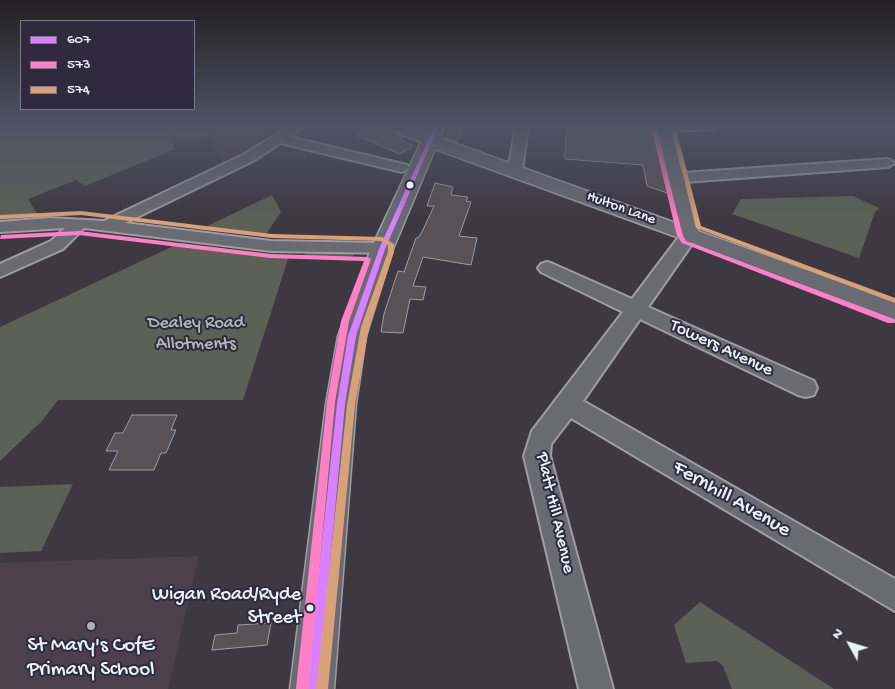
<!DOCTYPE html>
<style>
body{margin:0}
#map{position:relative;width:895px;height:689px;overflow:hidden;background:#3d3841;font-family:"Gochi Hand",sans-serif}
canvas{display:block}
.legend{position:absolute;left:20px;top:20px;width:175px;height:90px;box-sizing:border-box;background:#2f2a3d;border:1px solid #797a88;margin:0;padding:6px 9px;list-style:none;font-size:15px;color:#e8f1f8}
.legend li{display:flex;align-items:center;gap:10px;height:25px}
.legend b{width:25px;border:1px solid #797a88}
.north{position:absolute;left:825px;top:619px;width:50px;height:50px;-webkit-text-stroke:4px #2f2a3d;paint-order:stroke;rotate:309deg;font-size:14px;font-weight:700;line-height:20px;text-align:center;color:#e8f1f8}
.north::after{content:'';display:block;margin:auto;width:18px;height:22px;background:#e8f1f8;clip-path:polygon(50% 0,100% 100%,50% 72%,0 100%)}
</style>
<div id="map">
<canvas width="895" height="689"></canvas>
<ul class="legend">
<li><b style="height:6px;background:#d880ff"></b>607</li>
<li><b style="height:6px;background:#ff80c5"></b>573</li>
<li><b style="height:6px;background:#d9a179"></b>574</li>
</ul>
<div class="north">N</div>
</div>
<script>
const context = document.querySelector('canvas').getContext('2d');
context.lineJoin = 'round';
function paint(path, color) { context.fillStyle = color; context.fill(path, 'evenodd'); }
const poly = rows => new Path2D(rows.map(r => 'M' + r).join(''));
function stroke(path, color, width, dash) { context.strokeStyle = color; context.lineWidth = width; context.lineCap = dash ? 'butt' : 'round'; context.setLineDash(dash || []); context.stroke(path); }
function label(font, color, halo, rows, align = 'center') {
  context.font = font + ' "Gochi Hand",sans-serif'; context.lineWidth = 4; context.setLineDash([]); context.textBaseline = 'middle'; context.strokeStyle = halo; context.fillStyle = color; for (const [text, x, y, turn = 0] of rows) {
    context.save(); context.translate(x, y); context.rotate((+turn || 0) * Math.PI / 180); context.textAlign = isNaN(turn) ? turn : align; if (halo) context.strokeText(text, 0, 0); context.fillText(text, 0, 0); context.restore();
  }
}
const built = poly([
 [167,125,288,125,264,142,223,164,211,138,174,144],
 [199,556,168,689,0,689,0,563]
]);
const green = poly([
 [0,125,167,125,175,149,85,186,76,180,28,199,39,217,0,221],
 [171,125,211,125,209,136,178,141],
 [272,195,281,212,265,236,199,230],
 [853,196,879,208,875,212,859,258,732,214,741,199],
 [180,243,289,256,243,400,58,400,42,421,0,461,0,327],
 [307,252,348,253,354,254,350,261,304,255],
 [73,484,41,551,0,553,0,487],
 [700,602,834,689,732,689,723,666,717,661,686,663,674,625]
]);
const building = poly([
 [376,125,404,137,399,139,413,146,400,154,356,135,376,125],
 [451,125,464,125,457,142,445,138,451,125],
 [566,125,655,125,670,194,647,186,643,165,565,159,566,125],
 [435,183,453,187,451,195,468,197,466,201,471,202,459,236,477,238,471,265,423,257,413,286,426,287,423,300,410,299,403,333,381,332,384,314,398,271,404,272,416,238,418,238,422,232,434,206,427,206,435,183],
 [132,415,177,415,171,430,176,430,166,453,161,453,154,470,109,470,118,451,106,451,115,433,123,433,132,415],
 [271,623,267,645,212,650,215,635,237,633,238,625,271,623]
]);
const minor = poly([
 [292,125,306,125,290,137,407,165,409,168,402,172,280,143,253,161,125,223,271,241,382,243,388,245,391,249,388,253,271,251,84,228,63,249,0,277,0,264,51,241,65,228,0,232,0,222,50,218,104,221,243,155,292,125],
 [386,125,403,125,436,138,438,141,436,144,426,144,387,128,386,125],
 [516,125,528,125,522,171,515,175,508,171,516,125],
 [657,125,720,125,714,129,671,131,682,173,888,159,895,163,888,167,685,182,699,234,648,307,814,381,817,388,814,395,806,397,798,395,640,319,583,401,895,579,895,611,571,418,551,444,550,456,613,689,579,689,524,456,532,431,623,312,541,272,538,268,541,264,547,262,553,264,632,299,681,234,657,125]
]);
const major = poly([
 [429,125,445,125,440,138,895,302,895,321,682,239,435,149,393,249,366,336,356,404,334,689,290,689,326,404,338,336,371,249,429,125]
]);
const bus1 = poly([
 [435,125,439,125,385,249,356,336,345,404,318,689,306,689,337,404,348,336,379,249,435,125]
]);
const bus2 = poly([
 [651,126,655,127,683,236,686,241,894,319,895,321,894,323,888,323,682,243,677,236,651,126],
 [79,231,270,254,368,257,371,259,349,321,335,402,308,689,296,689,296,688,327,402,341,321,364,261,270,258,79,235,0,239,1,235,79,231]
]);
const bus3 = poly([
 [671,125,675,125,701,226,895,298,895,303,696,228,671,125],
 [81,211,272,234,382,237,394,244,394,252,369,327,355,405,328,689,316,689,347,405,361,327,388,252,388,245,381,241,272,238,81,215,0,219,0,215,81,211]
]);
const markers = [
 [410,185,4.5,"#e8f1f8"],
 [310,608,4.5,"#e8f1f8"],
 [91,626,5,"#acb0b8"]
];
const farStreetnames = [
 ["Hulton Lane",621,209,20]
];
const parkNames = [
 ["Dealey Road",196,324],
 ["Allotments",196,345]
];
const streetNames = [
 ["Towers Avenue",721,349,25],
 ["Platt Hill Avenue",554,513,77]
];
const nearBusnames = [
 ["Wigan Road/Ryde",301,596],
 ["Street",301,619]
];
const nearStreetnames = [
 ["Fernhill Avenue",731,500,30]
];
const nearPoinames = [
 ["St Mary's CofE",91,647],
 ["Primary School",91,671]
];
paint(built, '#4c404c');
paint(green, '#5c6056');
paint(building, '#585156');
stroke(building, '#9e9da3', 1);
stroke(minor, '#9e9da3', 4);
stroke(major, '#9e9da3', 3);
paint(minor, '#6a6b72');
paint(major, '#6a6b72');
paint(bus1, '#d880ff');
paint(bus2, '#ff80c5');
paint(bus3, '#d9a179');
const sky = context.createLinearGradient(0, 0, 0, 221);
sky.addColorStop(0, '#221f24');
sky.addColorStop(0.57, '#515365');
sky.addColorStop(1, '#51536500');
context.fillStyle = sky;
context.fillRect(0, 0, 895, 221);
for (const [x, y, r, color] of markers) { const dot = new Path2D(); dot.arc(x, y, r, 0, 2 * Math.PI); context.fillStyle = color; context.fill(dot); stroke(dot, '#2f2a3d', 2); }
label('15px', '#e8f1f8', '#2f2a3d', farStreetnames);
label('18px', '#b2b9b8', '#2f2a3d', parkNames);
label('18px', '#e8f1f8', '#2f2a3d', streetNames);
label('20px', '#e8f1f8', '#2f2a3d', nearBusnames, 'right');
label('21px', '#e8f1f8', '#2f2a3d', nearStreetnames);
label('21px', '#e8f1f8', '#2f2a3d', nearPoinames);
</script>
